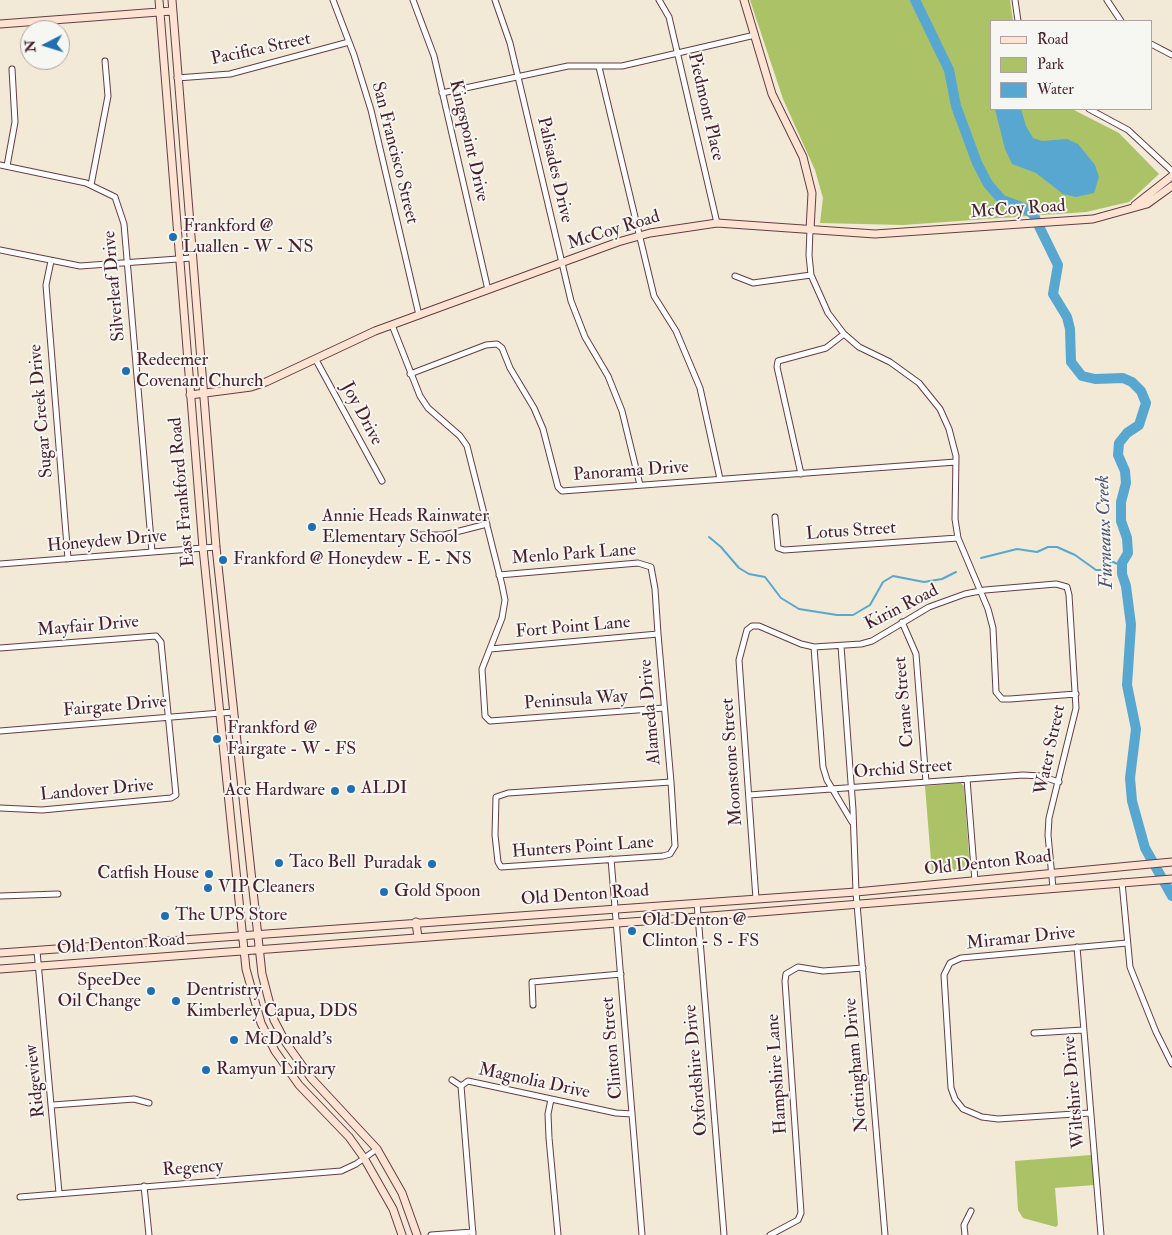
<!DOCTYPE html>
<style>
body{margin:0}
#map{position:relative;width:1172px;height:1235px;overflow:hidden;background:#f2e9d6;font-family:"IM FELL Double Pica",serif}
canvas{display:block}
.legend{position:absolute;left:990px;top:20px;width:162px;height:90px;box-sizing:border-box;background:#f6f6f2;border:1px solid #b1a0a2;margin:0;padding:6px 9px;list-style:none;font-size:15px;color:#4a1f2b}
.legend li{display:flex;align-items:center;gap:10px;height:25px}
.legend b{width:25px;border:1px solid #b1a0a2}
.north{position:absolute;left:20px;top:20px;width:50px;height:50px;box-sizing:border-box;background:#f6f6f2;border:1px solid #b1a0a2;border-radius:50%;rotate:265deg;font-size:14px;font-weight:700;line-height:20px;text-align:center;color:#4a1f2b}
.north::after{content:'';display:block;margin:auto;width:18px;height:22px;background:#1f6fb2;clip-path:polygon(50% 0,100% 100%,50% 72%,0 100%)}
</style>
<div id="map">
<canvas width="1172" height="1235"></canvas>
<ul class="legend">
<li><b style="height:6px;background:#fee3d2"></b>Road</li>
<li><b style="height:14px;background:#abc267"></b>Park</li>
<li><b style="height:14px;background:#57a7d1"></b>Water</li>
</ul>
<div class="north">N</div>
</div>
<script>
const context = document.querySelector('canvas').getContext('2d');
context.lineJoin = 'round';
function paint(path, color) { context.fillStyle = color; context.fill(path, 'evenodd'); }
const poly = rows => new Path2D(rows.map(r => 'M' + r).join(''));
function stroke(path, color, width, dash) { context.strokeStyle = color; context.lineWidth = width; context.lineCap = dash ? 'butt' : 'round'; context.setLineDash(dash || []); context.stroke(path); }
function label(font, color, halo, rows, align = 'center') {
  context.font = font + ' "IM FELL Double Pica",serif'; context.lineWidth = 4; context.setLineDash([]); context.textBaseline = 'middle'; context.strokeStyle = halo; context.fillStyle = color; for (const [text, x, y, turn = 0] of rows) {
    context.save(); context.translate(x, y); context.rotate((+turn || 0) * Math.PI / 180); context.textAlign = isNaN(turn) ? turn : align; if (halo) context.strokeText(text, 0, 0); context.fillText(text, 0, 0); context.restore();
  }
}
const green = poly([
 [750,0,1010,0,1013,21,991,21,991,109,1072,109,1119,133,1159,174,1129,202,1086,212,903,225,820,223,823,198,815,170,783,99],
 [894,605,899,607,899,612,881,625,875,625,875,617],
 [961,783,964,786,970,870,932,873,925,786],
 [1091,1155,1094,1185,1055,1188,1058,1225,1056,1227,1023,1218,1018,1210,1015,1161]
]);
const water = poly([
 [995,109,1021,109,1026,126,1033,138,1042,141,1067,139,1078,144,1095,165,1099,177,1094,193,1076,197,1063,194,1036,173,1012,164,1005,149]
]);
const stream = poly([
 [709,537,721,547,739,568,749,574,765,577,781,598,799,609,837,615,853,615,870,605,883,582,893,576,924,582,942,579,956,572],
 [981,558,1017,549,1037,552,1048,547,1057,547,1075,555,1096,570,1105,570,1111,561,1122,566]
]);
const river = poly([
 [915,0,949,70,956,106,977,163,988,184,1002,200,1024,208,1033,214,1058,265,1053,294,1067,317,1070,329,1071,362,1082,376,1095,379,1123,378,1132,382,1141,391,1146,403,1139,425,1127,433,1119,443,1118,455,1125,471,1126,483,1121,502,1121,521,1127,538,1128,553,1122,563,1122,574,1126,586,1131,625,1127,685,1136,729,1130,778,1132,801,1145,848,1172,896]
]);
const street = poly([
 [333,0,354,55,371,110,419,315],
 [413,0,434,56,488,290],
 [495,0,510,43,571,301,585,337,608,376,622,411,640,485],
 [659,0,669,17,717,223],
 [1015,0,1018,21],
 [1107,0,1121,21],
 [1151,44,1172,55],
 [599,67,654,296,676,331,700,388,720,479],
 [177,78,230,74,349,42],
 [442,93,568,66,622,66,755,35],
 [1089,109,1128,130,1172,171],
 [0,165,86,183,115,197,124,224,152,552],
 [7,166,15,122,12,69],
 [91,185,108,96,105,61],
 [810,230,809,255,811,275,828,313,844,334,859,347,890,362,919,383,940,409,949,429,956,456,955,519,958,538,988,609,993,628,996,692,1002,699,1010,699,1076,694],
 [0,250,80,266,192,258],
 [51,261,46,285,68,559],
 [735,276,753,283,811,275],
 [392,325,420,396,428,408,460,436,467,446,502,585,505,600,502,618,482,669,485,716,490,721,664,708],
 [316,360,382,481],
 [410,374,486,345,497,344,502,348,510,368,534,408,543,429,558,487,562,491,956,462],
 [801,474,777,367,778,361,826,348,844,334],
 [775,517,778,548,784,550,958,538],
 [417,535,444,535,487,524],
 [0,564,216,547],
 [499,575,638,563,651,567,655,589,658,634,671,782,675,846,670,854,663,856,501,867,498,862,495,835,496,797,508,793,671,782],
 [902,622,916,654,926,782],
 [841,646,853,810,856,892,885,1235],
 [814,647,823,767,827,780,852,822],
 [0,648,156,636,161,642,176,795,171,798,42,810,0,808],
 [490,649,658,634],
 [0,731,233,712],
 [967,779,975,881],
 [749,795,1023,775,1040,776,1059,782],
 [611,859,642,1235],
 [1122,882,1130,967,1156,1032,1172,1064],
 [0,896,58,894],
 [756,899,739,660,747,630,752,626,759,626,801,644,814,647,861,644,872,641,929,607,965,594,985,590,1056,584,1067,587,1069,595,1076,708,1049,818,1048,835,1053,888],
 [697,903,724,1235],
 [1077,947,1101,1235],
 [37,951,59,1193],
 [533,1005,532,982,621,974],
 [1034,1033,1083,1030],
 [452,1080,461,1086],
 [551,1099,548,1114,549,1138,558,1235],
 [53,1105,134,1099,149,1103],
 [1090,1113,998,1119,982,1117,963,1109,955,1099,951,1088,944,975,950,963,961,958,1127,943],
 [144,1186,149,1235],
 [20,1197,341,1171,356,1164,377,1149],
 [431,1235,473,1232],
 [473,1235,461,1086,468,1081,616,1113,632,1114],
 [770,1235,798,1220,801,1213,785,981,786,974,798,967,823,971,863,968],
 [965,1235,964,1225,971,1211]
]);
const secondary = poly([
 [159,0,203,548,246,969,261,1023,275,1051,299,1085,349,1137,364,1158,393,1209,402,1235],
 [172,0,216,547,262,974,274,1020,286,1043,311,1078,377,1149,402,1193,417,1235],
 [744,0,772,94,803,157,812,193,810,230],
 [0,24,172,11],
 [1135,205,1172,176],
 [190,395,251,387,266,382,375,331,618,242,650,233,717,223,875,234,1093,219,1147,204,1172,186],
 [416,922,418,938],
 [0,953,856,892,1172,862],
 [0,969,698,917,1172,879]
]);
const markers = [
 [173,237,5,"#1f6fb2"],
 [126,371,5,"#1f6fb2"],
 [312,527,5,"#1f6fb2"],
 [223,560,5,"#1f6fb2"],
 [217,739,5,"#1f6fb2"],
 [351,789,5,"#1f6fb2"],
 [335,791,5,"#1f6fb2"],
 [279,863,5,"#1f6fb2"],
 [432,864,5,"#1f6fb2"],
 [209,874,5,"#1f6fb2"],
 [208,888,5,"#1f6fb2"],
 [384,892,5,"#1f6fb2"],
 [165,916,5,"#1f6fb2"],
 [632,931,5,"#1f6fb2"],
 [151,991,5,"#1f6fb2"],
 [176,1001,5,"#1f6fb2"],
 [234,1040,5,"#1f6fb2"],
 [206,1070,5,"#1f6fb2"]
];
const streetNames = [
 ["Pacifica Street",261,50,-12],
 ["Piedmont Place",705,107,77],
 ["Kingspoint Drive",468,141,77],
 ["San Francisco Street",394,153,76],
 ["Palisades Drive",554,170,77],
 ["McCoy Road",1018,210,-4],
 ["McCoy Road",614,231,-17],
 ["Silverleaf Drive",115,286,-95],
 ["Sugar Creek Drive",42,411,-95],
 ["Joy Drive",361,414,62],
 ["Panorama Drive",631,472,-4],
 ["East Frankford Road",183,492,-95],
 ["Lotus Street",851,532,-4],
 ["Honeydew Drive",107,542,-5],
 ["Menlo Park Lane",574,555,-4],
 ["Kirin Road",902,608,-27],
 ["Mayfair Drive",88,627,-5],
 ["Fort Point Lane",573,628,-5],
 ["Peninsula Way",576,701,-4],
 ["Crane Street",905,702,-95],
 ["Fairgate Drive",115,707,-5],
 ["Alameda Drive",651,712,-95],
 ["Water Street",1051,750,-78],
 ["Moonstone Street",733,762,-94],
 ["Orchid Street",903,770,-4],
 ["Landover Drive",97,791,-5],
 ["Hunters Point Lane",583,848,-4],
 ["Old Denton Road",988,864,-6],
 ["Old Denton Road",585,896,-4],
 ["Miramar Drive",1021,939,-6],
 ["Old Denton Road",121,945,-4],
 ["Clinton Street",613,1048,-95],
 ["Nottingham Drive",857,1065,-95],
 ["Oxfordshire Drive",697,1070,-95],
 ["Hampshire Lane",778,1074,-94],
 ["Ridgeview",36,1081,-96],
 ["Magnolia Drive",534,1082,12],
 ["Wiltshire Drive",1075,1092,-95],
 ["Regency",193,1169,-4]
];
const poiNames = [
 ["Frankford @",183,227],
 ["Luallen - W - NS",183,248],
 ["Redeemer",136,361],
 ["Covenant Church",136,382],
 ["Annie Heads Rainwater",322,517],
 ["Elementary School",322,538],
 ["Frankford @ Honeydew - E - NS",233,560],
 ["Frankford @",227,729],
 ["Fairgate - W - FS",227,750],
 ["ALDI",361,789],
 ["Ace Hardware",325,791,"right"],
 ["Taco Bell",289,863],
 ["Puradak",422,864,"right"],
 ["Catfish House",199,874,"right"],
 ["VIP Cleaners",218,888],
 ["Gold Spoon",394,892],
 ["The UPS Store",175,916],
 ["Old Denton @",642,921],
 ["Clinton - S - FS",642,942],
 ["SpeeDee",141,981,"right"],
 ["Oil Change",141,1002,"right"],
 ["Dentristry",186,991],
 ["Kimberley Capua, DDS",186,1012],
 ["McDonald's",244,1040],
 ["Ramyun Library",216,1070]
];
const waterNames = [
 ["Furneaux Creek",1106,532,-92]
];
paint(green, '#abc267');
paint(water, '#57a7d1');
stroke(stream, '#57a7d1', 2);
stroke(river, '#57a7d1', 10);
stroke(street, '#633d45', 7);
stroke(secondary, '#633d45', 9);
stroke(street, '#fff', 5);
stroke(secondary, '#fee3d2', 7);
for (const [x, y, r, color] of markers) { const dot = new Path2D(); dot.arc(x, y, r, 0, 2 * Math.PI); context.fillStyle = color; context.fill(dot); stroke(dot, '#f6f6f2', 2); }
label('18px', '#4a1f2b', '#f6f6f2', streetNames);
label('18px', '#4a1f2b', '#f6f6f2', poiNames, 'left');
label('italic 19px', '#4f556d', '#f6f6f2', waterNames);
</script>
